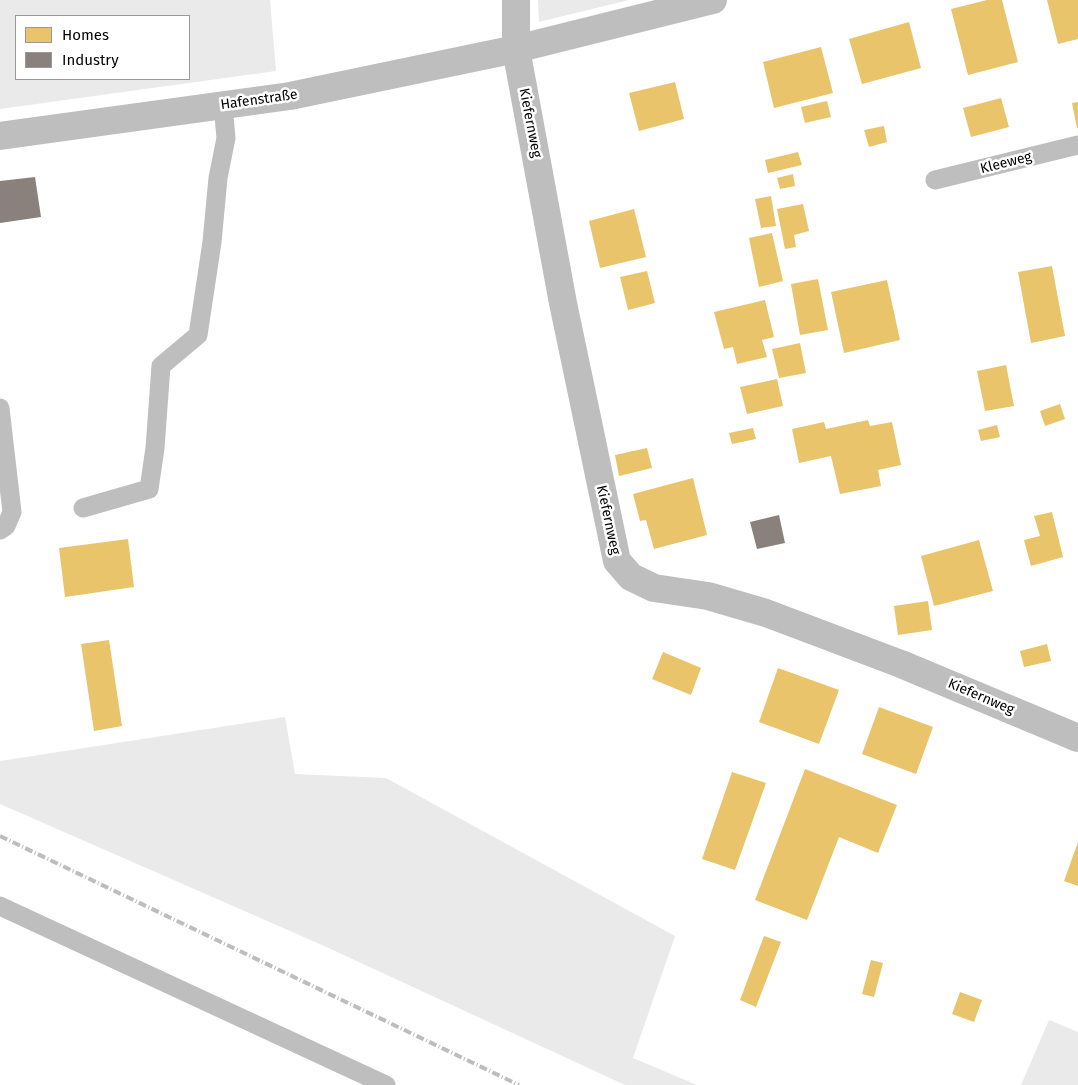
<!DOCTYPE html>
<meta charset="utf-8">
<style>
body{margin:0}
#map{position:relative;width:1078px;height:1085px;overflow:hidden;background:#fff;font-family:"Fira Sans",sans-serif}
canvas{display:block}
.legend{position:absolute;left:15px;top:15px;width:175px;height:65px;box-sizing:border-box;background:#fff;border:1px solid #999;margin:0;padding:6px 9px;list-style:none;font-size:15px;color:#000}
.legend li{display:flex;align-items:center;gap:10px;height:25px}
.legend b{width:25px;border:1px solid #999}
</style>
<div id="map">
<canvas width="1078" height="1085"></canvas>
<ul class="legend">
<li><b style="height:14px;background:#e9c46a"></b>Homes</li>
<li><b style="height:14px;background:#8a817c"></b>Industry</li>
</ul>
</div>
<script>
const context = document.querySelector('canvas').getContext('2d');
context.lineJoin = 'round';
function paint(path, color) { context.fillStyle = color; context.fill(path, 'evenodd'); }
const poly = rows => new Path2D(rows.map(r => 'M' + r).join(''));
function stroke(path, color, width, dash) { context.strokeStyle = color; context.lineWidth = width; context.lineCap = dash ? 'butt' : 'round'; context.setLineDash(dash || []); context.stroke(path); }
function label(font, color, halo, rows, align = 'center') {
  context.font = font + ' "Fira Sans",sans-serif'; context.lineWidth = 5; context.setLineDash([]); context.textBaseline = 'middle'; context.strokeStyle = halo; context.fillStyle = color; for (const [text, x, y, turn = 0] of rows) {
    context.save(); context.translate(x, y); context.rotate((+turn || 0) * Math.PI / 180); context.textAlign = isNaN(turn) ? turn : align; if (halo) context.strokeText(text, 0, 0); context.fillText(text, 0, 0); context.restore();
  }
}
const green = poly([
 [0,0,270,0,276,71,0,109],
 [16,16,189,16,189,79,16,79],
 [538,0,629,0,539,22],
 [285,717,295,774,386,778,675,936,633,1058,697,1085,625,1085,322,945,0,804,0,761],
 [1049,1020,1078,1032,1078,1085,1021,1085]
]);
const homes = poly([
 [987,0,1002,0,1018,62,968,75,951,9],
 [1047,0,1078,0,1078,39,1058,44],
 [909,22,921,68,862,84,849,39],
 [821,47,833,93,774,108,763,62],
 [675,82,684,119,639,131,629,93],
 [1001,98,1009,127,971,137,963,108],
 [827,101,831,117,805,123,801,107],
 [1078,102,1078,128,1077,128,1072,103],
 [884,126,887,142,869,147,864,130],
 [798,152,802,165,768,173,765,160],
 [793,174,795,186,780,189,777,178],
 [771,196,776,226,761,228,755,199],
 [803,204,809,231,794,235,796,247,785,249,777,209],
 [634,209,646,257,600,268,589,221],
 [772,233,783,281,759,287,749,238],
 [1052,266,1065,336,1031,343,1018,272],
 [647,271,655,303,628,310,620,277],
 [818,279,828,330,800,335,791,284],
 [887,280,900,340,844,353,831,292],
 [765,300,774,337,762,340,767,357,737,364,733,347,724,349,714,312],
 [800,343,806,373,779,378,772,349],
 [1006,365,1014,406,985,411,977,371],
 [777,379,783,406,747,414,740,387],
 [1060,404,1065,419,1045,426,1040,411],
 [868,420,870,426,892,422,901,465,878,470,881,486,840,494,831,456,799,463,792,429,824,422,826,429],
 [997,425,1000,437,981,441,978,430],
 [753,428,756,439,732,444,729,433],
 [647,448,652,468,619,476,615,455],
 [693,478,707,535,654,549,646,520,640,521,633,494],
 [1052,512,1063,557,1031,566,1024,540,1040,536,1034,516],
 [128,539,134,587,65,597,59,548],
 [979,540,993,591,934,606,921,556],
 [928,601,932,630,898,635,894,606],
 [109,640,122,726,94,731,81,644],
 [1047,644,1051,661,1024,667,1020,651],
 [663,652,701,668,691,695,652,679],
 [778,668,839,690,819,744,759,722],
 [879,707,933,727,916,774,862,754],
 [805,769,897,805,878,853,839,837,807,920,755,900],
 [732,772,766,783,735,870,702,859],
 [1078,842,1078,886,1064,881],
 [764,936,781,942,756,1007,740,1000],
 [871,960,883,963,874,997,862,994],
 [960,992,982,1000,974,1022,952,1014]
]);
const industry = poly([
 [35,177,41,217,0,223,0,181],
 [779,515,785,543,757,549,750,522]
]);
const lane = poly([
 [935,180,1078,145],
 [0,408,12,512,6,526,0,530],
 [83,508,149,489,155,448,161,366,198,335,212,242,218,178,226,138,223,105],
 [0,906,386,1085]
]);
const street = poly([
 [516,0,516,49,563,303,617,561,631,577,654,588,708,596,766,613,901,664,1078,738],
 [0,136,290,96,516,49,713,0]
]);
const rail = poly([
 [0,836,519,1085]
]);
const streetNames = [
 ["Hafenstraße",259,100,-8],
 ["Kiefernweg",530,123,79],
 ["Kleeweg",1006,163,-14],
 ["Kiefernweg",608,520,78],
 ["Kiefernweg",981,697,23]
];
paint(green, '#eaeaea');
paint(homes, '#e9c46a');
paint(industry, '#8a817c');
stroke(lane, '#bebebe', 19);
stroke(street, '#bebebe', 28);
stroke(rail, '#bdbdbd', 4, [8, 2.5, 1, 2.5]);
label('14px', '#000', '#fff', streetNames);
</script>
